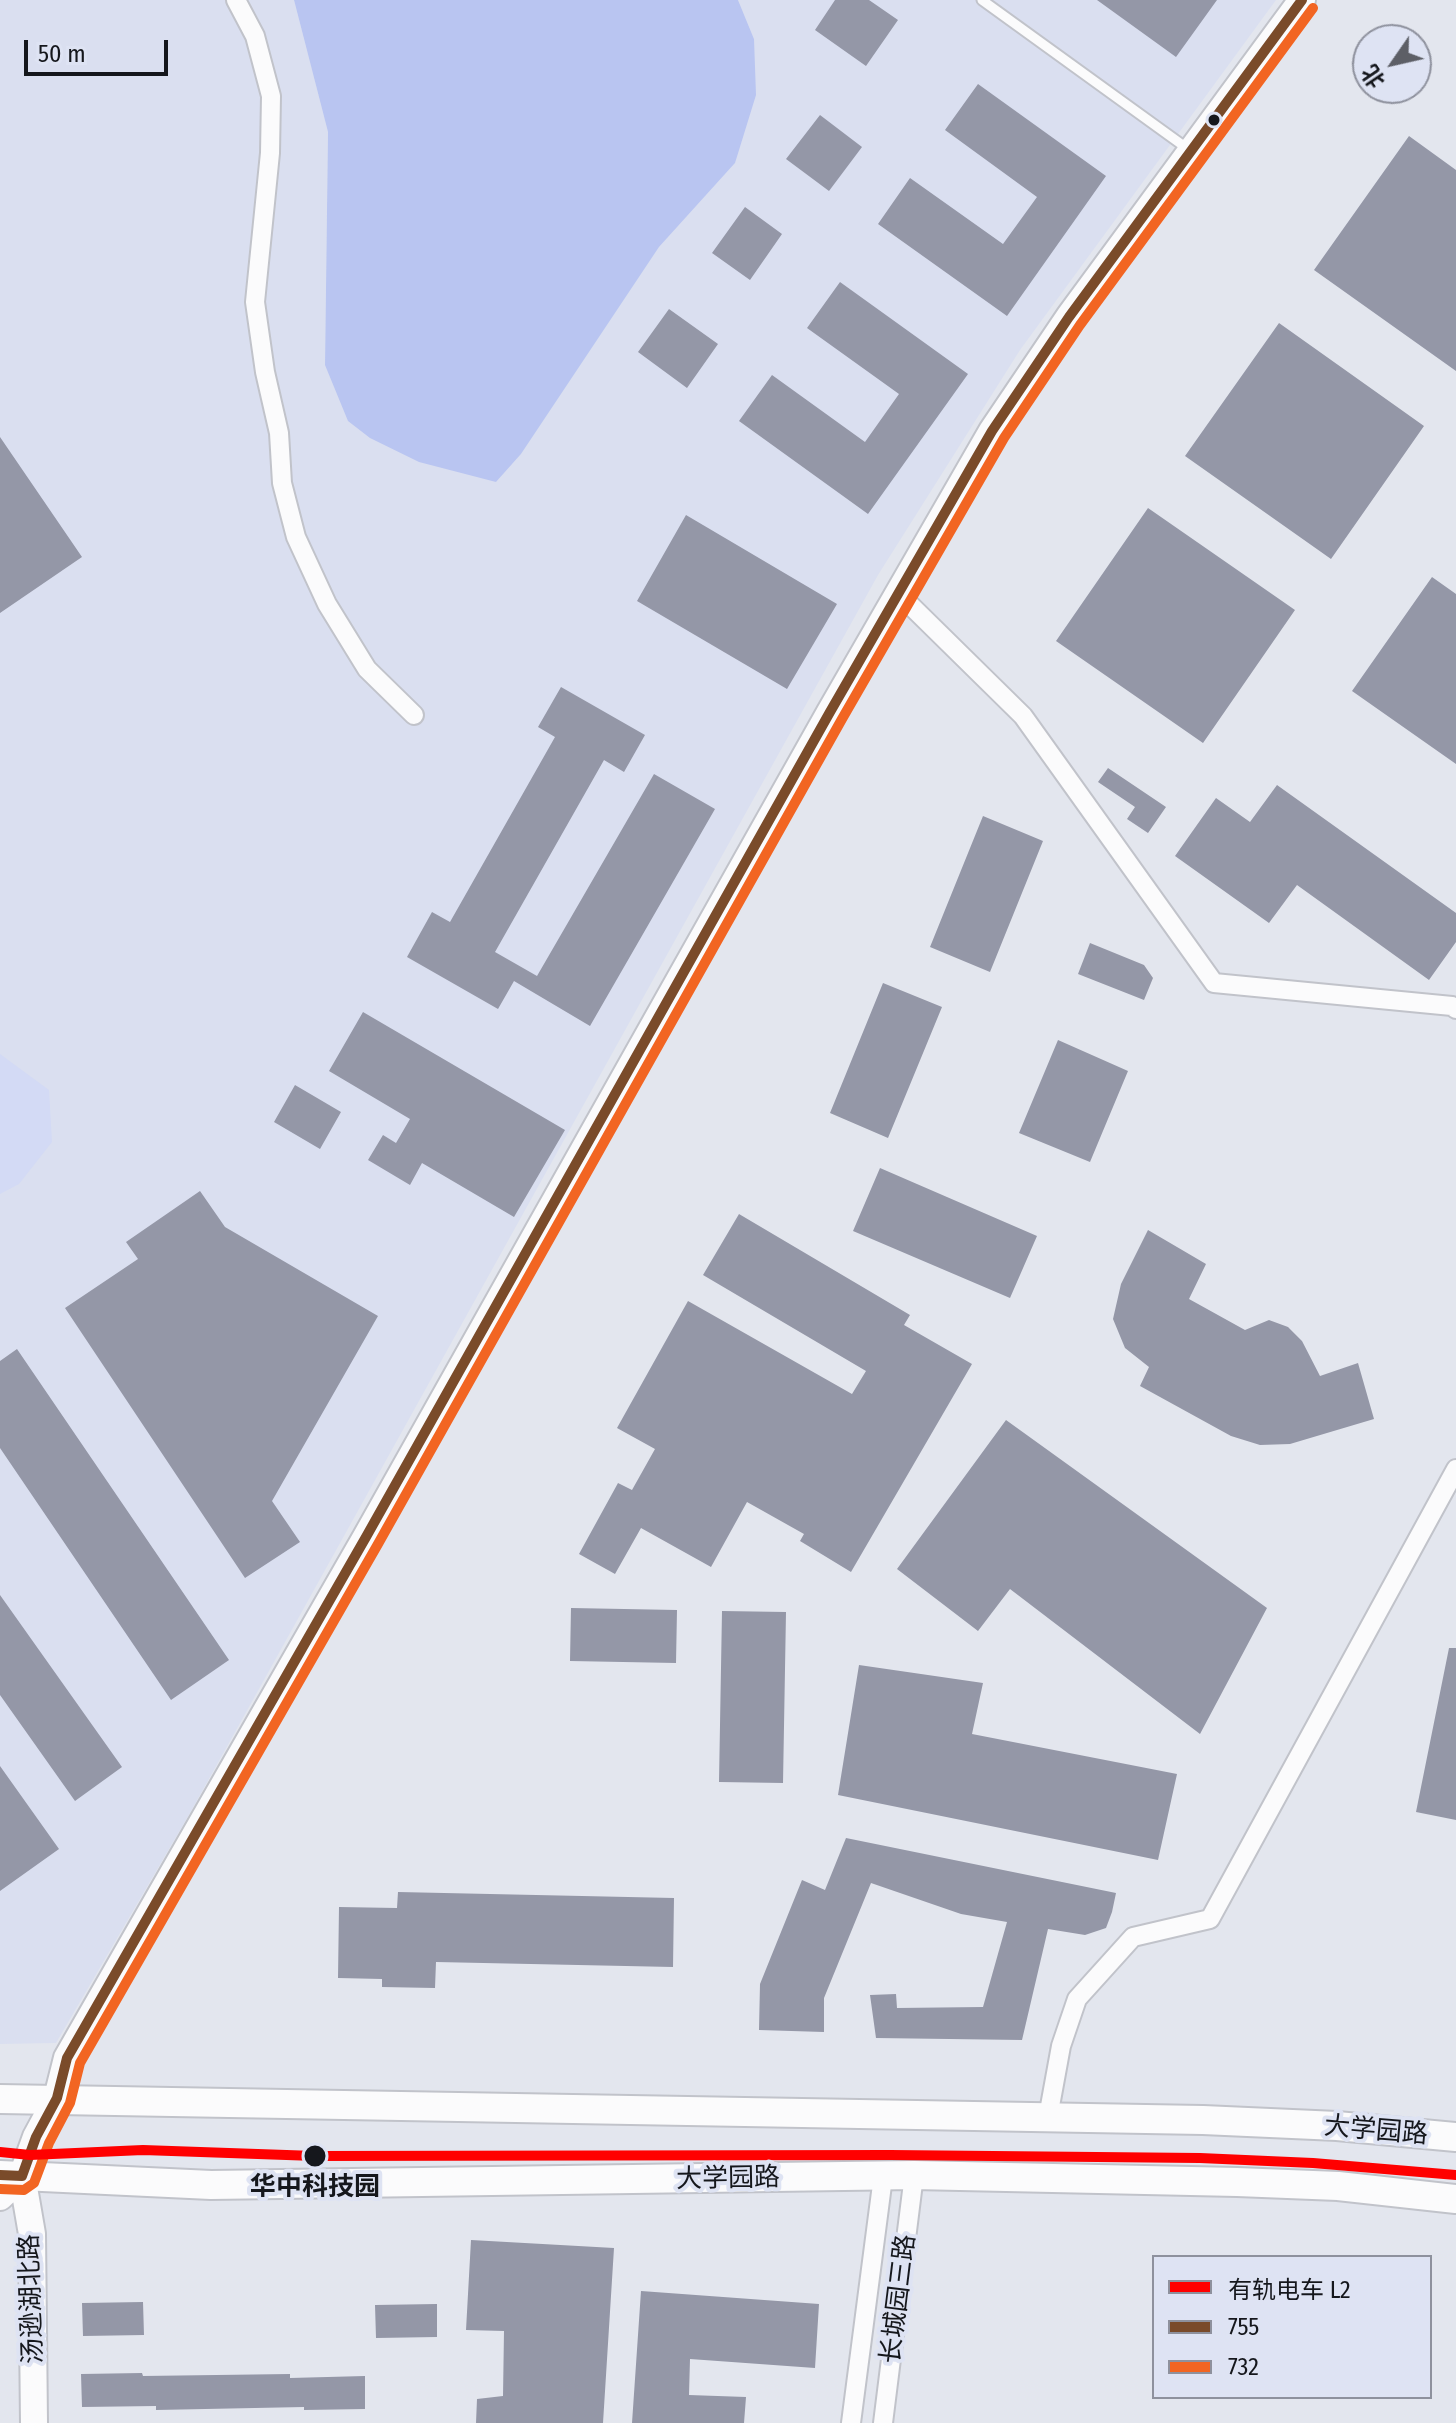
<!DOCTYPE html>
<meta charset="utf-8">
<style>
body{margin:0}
#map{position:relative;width:1456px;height:2423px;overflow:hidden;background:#e3e6ee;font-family:"Fira Sans Condensed","Noto Sans SC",sans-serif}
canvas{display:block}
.legend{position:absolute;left:1152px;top:2255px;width:280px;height:144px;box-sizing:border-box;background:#dee3f3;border:2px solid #8e919d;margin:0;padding:10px 14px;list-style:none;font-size:24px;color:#15171c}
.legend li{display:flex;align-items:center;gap:16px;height:40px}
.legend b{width:40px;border:2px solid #8e919d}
.north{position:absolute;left:1352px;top:24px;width:80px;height:80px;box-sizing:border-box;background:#dee3f3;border:2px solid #8e919d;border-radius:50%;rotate:236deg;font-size:22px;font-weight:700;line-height:32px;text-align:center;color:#15171c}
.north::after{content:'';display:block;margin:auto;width:28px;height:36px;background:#5d5f66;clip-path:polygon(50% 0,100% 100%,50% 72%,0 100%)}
.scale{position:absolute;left:24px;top:40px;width:144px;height:36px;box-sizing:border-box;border:4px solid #15171c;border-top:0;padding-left:10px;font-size:24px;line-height:28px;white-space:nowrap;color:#15171c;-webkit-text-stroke:6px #dee3f3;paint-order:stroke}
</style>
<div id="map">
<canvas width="1456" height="2423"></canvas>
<ul class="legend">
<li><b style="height:10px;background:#f00"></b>有轨电车 L2</li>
<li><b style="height:10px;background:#7a4b2a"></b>755</li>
<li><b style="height:10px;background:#f26522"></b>732</li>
</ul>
<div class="north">北</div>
<div class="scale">50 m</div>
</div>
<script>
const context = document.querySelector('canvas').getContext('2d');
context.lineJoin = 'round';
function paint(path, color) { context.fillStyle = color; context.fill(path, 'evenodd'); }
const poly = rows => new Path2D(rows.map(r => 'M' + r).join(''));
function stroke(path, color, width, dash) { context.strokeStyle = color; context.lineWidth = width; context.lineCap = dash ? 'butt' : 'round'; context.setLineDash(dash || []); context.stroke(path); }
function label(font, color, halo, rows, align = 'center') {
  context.font = font + ' "Fira Sans Condensed","Noto Sans SC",sans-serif'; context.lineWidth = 8; context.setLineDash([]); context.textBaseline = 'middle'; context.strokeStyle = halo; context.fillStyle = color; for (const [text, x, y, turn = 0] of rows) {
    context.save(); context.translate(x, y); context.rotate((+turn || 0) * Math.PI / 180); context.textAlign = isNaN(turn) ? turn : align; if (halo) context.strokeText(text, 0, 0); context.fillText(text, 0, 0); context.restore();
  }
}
const built = poly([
 [0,0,294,0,328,132,325,364,496,482,521,454,659,247,735,163,754,39,738,0,1276,0,1020,350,878,575,190,1813,56,2043,0,2044]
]);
const green = poly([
 [0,1054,49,1090,52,1142,19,1184,0,1194]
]);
const water = poly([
 [294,0,738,0,754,39,756,95,735,163,659,247,521,454,496,482,419,462,370,438,348,421,325,365,328,132]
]);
const building = poly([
 [835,0,869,0,898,20,866,66,815,30],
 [1097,0,1217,0,1176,57],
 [978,84,1106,176,1007,316,878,224,910,178,1003,244,1037,197,945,130],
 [820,115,862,147,829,191,786,159],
 [1409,136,1456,170,1456,371,1314,270],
 [745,207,782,234,750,280,712,253],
 [840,282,968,374,868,514,739,421,772,375,865,442,899,394,807,328],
 [669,309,718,344,687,388,638,352],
 [1279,323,1424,426,1331,559,1185,456],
 [0,437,82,557,0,613],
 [1148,508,1295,610,1203,743,1056,641],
 [686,515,837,604,787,689,637,601],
 [1432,577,1456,594,1456,764,1352,691],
 [561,687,645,735,624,772,604,760,495,952,537,976,654,774,715,809,590,1026,514,981,498,1009,407,957,432,912,450,922,555,737,538,727],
 [1108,768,1166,807,1148,833,1127,819,1135,807,1098,782],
 [1277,785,1456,913,1456,942,1429,980,1297,885,1269,923,1175,856,1216,798,1250,822],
 [983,816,1043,841,990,972,930,947],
 [1090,943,1144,965,1153,978,1144,1000,1078,974],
 [883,983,942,1007,888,1138,830,1113],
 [363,1012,565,1130,514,1217,422,1163,410,1185,368,1160,383,1135,396,1143,410,1119,329,1071],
 [1058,1040,1128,1071,1090,1162,1019,1133],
 [295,1085,341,1112,320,1149,274,1122],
 [880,1168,1037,1236,1010,1298,853,1231],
 [200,1191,225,1227,378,1316,272,1501,300,1542,245,1578,65,1308,138,1259,126,1242],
 [739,1214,910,1315,904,1325,972,1364,851,1572,800,1541,804,1534,747,1502,711,1567,641,1528,615,1574,579,1554,618,1483,632,1490,655,1449,617,1428,688,1301,852,1394,866,1371,703,1275],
 [1148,1230,1206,1264,1189,1299,1245,1330,1269,1320,1288,1327,1302,1341,1320,1376,1358,1363,1374,1419,1290,1444,1260,1445,1231,1436,1140,1386,1149,1367,1125,1348,1113,1319,1121,1284],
 [17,1349,229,1660,171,1700,0,1448,0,1361],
 [1006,1420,1267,1608,1200,1734,1010,1589,978,1631,897,1569],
 [0,1595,122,1767,75,1801,0,1695],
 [571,1608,677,1610,676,1663,570,1661],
 [722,1611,786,1612,783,1783,719,1782],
 [1449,1648,1456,1648,1456,1820,1416,1812],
 [859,1665,983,1683,972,1734,1177,1774,1158,1860,838,1795],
 [0,1766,59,1849,0,1891],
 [846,1838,1116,1893,1112,1912,1106,1928,1085,1935,1048,1929,1022,2040,876,2038,870,1995,896,1994,897,2008,983,2007,1007,1922,961,1914,871,1883,824,1998,824,2032,759,2030,760,1984,802,1880,825,1890],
 [398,1892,674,1898,673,1967,436,1962,435,1988,382,1987,382,1979,338,1978,339,1907,397,1908],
 [471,2240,614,2248,603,2423,476,2423,477,2399,503,2396,504,2331,466,2330],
 [641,2291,819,2304,815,2368,690,2359,689,2395,746,2397,744,2423,632,2423],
 [143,2302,144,2335,83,2336,82,2303],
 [437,2304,437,2337,376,2338,375,2305],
 [142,2373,143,2376,290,2374,290,2378,365,2376,365,2409,304,2410,304,2407,156,2410,156,2406,82,2407,81,2374]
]);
const service = poly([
 [982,0,1188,149]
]);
const minor = poly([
 [236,0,255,36,271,96,270,153,255,302,265,372,279,433,282,483,296,537,327,604,367,669,414,715],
 [898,593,1023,716,1214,983,1452,1006,1456,1009],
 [1048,2117,1061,2046,1077,1999,1133,1937,1210,1919,1456,1469],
 [851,2423,883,2177],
 [883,2423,914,2175]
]);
const secondary = poly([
 [22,2176,32,2234,34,2423],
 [0,2197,22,2176,36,2137,57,2098,67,2058,366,1537,830,712,992,431,1069,317,1302,0]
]);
const primary = poly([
 [0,2099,1203,2120,1337,2126,1456,2137],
 [0,2175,211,2185,914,2175,1237,2182,1338,2186,1456,2199]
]);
const bus1 = poly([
 [0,2175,22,2176,36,2137,57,2098,67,2058,366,1537,830,712,992,431,1069,317,1302,0]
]);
const bus2 = poly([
 [0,2189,24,2190,34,2183,49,2143,70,2103,80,2063,378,1544,842,719,1004,438,1080,325,1313,8]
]);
const tram1 = poly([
 [0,2152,30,2155,143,2150,315,2156,890,2155,1200,2158,1313,2163,1456,2175]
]);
const markers = [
 [1214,120,7,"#15171c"],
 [315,2156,12,"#15171c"]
];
const streetNames = [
 ["大学园路",1376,2131,5],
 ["大学园路",728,2179,-1],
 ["汤逊湖北路",32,2299,-92],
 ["长城园三路",899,2299,-83]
];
const stopNames = [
 ["华中科技园",315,2188]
];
paint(built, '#dadff0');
paint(green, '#d3daf5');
paint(water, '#b9c5f1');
paint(building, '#9497a7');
stroke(service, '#c1c3ca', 13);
stroke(minor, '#c1c3ca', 22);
stroke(secondary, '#c1c3ca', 30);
stroke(primary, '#c1c3ca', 32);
stroke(service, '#fbfbfc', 9);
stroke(minor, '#fbfbfc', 18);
stroke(secondary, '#fbfbfc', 26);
stroke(primary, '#fbfbfc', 28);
stroke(bus1, '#7a4b2a', 10);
stroke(bus2, '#f26522', 10);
stroke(tram1, '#f00', 10);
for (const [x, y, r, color] of markers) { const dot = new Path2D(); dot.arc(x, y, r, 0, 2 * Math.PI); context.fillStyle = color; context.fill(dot); stroke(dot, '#dee3f3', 3); }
label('26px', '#15171c', '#dee3f3', streetNames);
label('bold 26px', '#15171c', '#dee3f3', stopNames);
</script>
